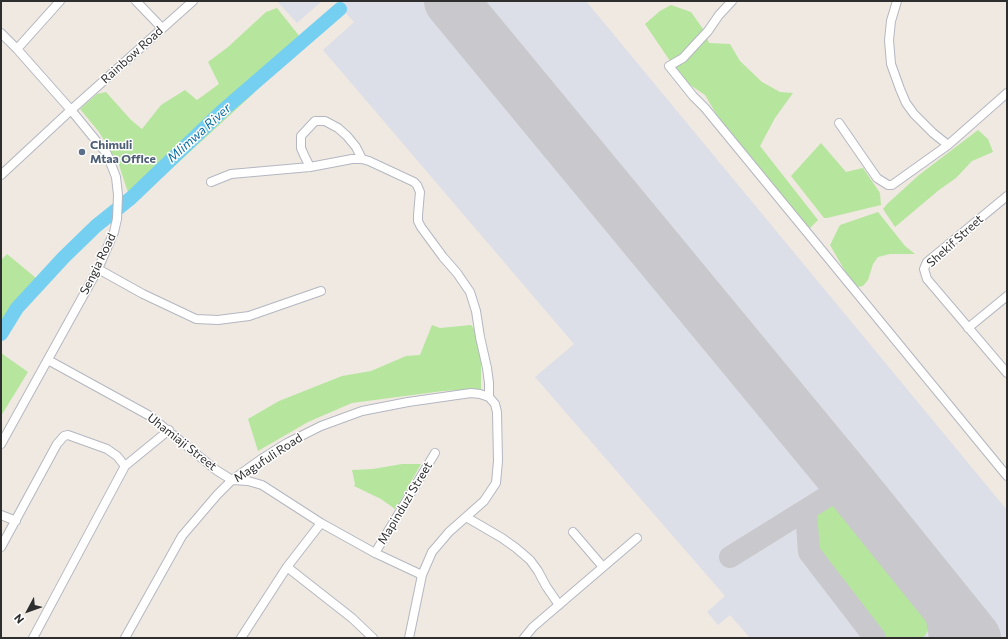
<!DOCTYPE html>
<style>
body{margin:0}
#map{position:relative;width:1008px;height:639px;overflow:hidden;background:#efe9e1;font-family:Commissioner,sans-serif}
canvas{display:block}
.frame{position:absolute;inset:0;border:2px solid #2e2e2e;pointer-events:none}
.north{position:absolute;left:8px;top:591px;width:40px;height:40px;-webkit-text-stroke:3px #fff;paint-order:stroke;rotate:229deg;font-size:11px;font-weight:700;line-height:16px;text-align:center;color:#2e2e2e}
.north::after{content:'';display:block;margin:auto;width:14px;height:18px;background:#2e2e2e;clip-path:polygon(50% 0,100% 100%,50% 72%,0 100%)}
</style>
<div id="map">
<canvas width="1008" height="639"></canvas>
<div class="frame"></div>
<div class="north">N</div>
</div>
<script>
const context = document.querySelector('canvas').getContext('2d');
context.lineJoin = 'round';
function paint(path, color) { context.fillStyle = color; context.fill(path, 'evenodd'); }
const poly = rows => new Path2D(rows.map(r => 'M' + r).join(''));
function stroke(path, color, width, dash) { context.strokeStyle = color; context.lineWidth = width; context.lineCap = dash ? 'butt' : 'round'; context.setLineDash(dash || []); context.stroke(path); }
function label(font, color, halo, rows, align = 'center') {
  context.font = font + ' Commissioner,sans-serif'; context.lineWidth = 3; context.setLineDash([]); context.textBaseline = 'middle'; context.strokeStyle = halo; context.fillStyle = color; for (const [text, x, y, turn = 0] of rows) {
    context.save(); context.translate(x, y); context.rotate((+turn || 0) * Math.PI / 180); context.textAlign = isNaN(turn) ? turn : align; if (halo) context.strokeText(text, 0, 0); context.fillText(text, 0, 0); context.restore();
  }
}
const airport = poly([
 [277,1,322,1,297,23],
 [335,1,586,1,1007,510,1007,638,750,638,730,615,718,625,707,612,725,596,535,377,574,344,323,50,354,22]
]);
const green = poly([
 [671,5,691,12,703,29,709,43,730,44,740,61,762,82,780,92,793,93,775,118,760,146,818,220,809,229,724,127,705,95,687,83,668,58,645,24,660,11],
 [277,8,300,37,253,78,254,93,132,205,119,165,99,132,80,109,97,94,106,92,131,120,142,129,161,105,185,90,197,100,219,84,208,62,228,47,266,12],
 [978,130,988,139,993,152,972,161,956,178,939,190,895,227,883,209,887,204,919,175],
 [821,143,846,172,863,168,880,193,881,205,827,218,824,218,791,176],
 [878,212,905,246,915,254,890,254,878,257,873,264,868,280,863,286,857,287,849,278,830,245,840,225],
 [7,254,36,278,1,324,1,260],
 [432,325,440,328,471,325,475,330,481,358,481,389,443,391,352,403,308,422,258,451,248,419,279,401,342,376,371,371,406,356,420,355],
 [1,353,28,372,1,416],
 [402,464,421,464,398,505,395,509,381,499,354,486,355,484,352,470,373,469],
 [832,502,840,505,920,602,930,628,923,638,884,638,813,545,813,513,828,503]
]);
const river = poly([
 [1,334,17,308,64,257,96,226,131,198,221,112,340,9]
]);
const taxiway = poly([
 [806,510,809,552,875,638],
 [730,557,849,483],
 [927,580,934,600,940,638],
 [944,638,952,628,954,621,953,613],
 [947,638,955,632,959,631,970,633]
]);
const runway = poly([
 [451,1,849,483,974,638]
]);
const street = poly([
 [136,1,162,28],
 [732,1,719,15,708,31,694,46,683,58,669,66,693,96,705,108,1007,476],
 [897,1,891,21,889,40,891,64,900,89,906,103,914,114,933,133,948,145],
 [1,33,17,49,71,110,107,154,116,177,118,195,117,219,114,232,98,269,1,444],
 [17,49,60,1],
 [839,123,877,178,888,185,892,185,948,145,1007,93],
 [310,167,304,155,301,148,301,136,315,121,325,121,338,128,347,136,356,147,362,159],
 [1,175,71,110,193,1],
 [211,182,231,174,310,167,352,159,362,159,369,161,414,182,417,185,420,192,418,215,418,221,421,227,443,257,457,273,470,292,476,311,480,337,487,368,489,383,489,397],
 [1007,196,927,262,924,269,927,279,1007,373],
 [98,269,143,294,196,319,218,320,249,316,321,291],
 [968,328,1007,296],
 [48,360,150,416,216,470,232,480,248,481,262,485,321,523,375,553,422,575],
 [125,466,169,430],
 [1,515,16,521],
 [466,517,502,538,516,548,530,560,538,571,546,586,559,605],
 [573,532,603,567],
 [1,547,57,444,64,436,68,435,107,449,117,456,125,466,33,638],
 [375,553,435,453],
 [287,567,352,618,373,638],
 [125,638,182,536,217,495,232,480,260,460,287,443,321,426,362,411,408,402,471,393,480,394,489,397],
 [241,638,287,567,321,523],
 [409,638,422,575,432,552,449,532,484,501,496,483,498,461,497,412,495,404,489,397],
 [524,638,533,627,637,538]
]);
const markers = [
 [82,152,4,"#5c6f8a"]
];
const streetNames = [
 ["Rainbow Road",132,55,-42],
 ["Shekif Street",955,241,-42],
 ["Sengia Road",98,264,-64],
 ["Uhamiaji Street",182,442,38],
 ["Magufuli Road",268,458,-33],
 ["Mapinduzi Street",405,503,-59]
];
const serviceNames = [
 ["Chimuli",90,145],
 ["Mtaa Office",90,159]
];
const waterNames = [
 ["Mlimwa River",199,133,-42]
];
paint(airport, '#dcdee8');
paint(green, '#b6e59e');
stroke(river, '#75cff0', 14);
stroke(taxiway, '#c9c8cc', 22);
stroke(runway, '#c9c8cc', 54);
stroke(street, '#b4b7c1', 10);
stroke(street, '#fff', 8);
for (const [x, y, r, color] of markers) { const dot = new Path2D(); dot.arc(x, y, r, 0, 2 * Math.PI); context.fillStyle = color; context.fill(dot); stroke(dot, '#fff', 1.5); }
label('12px', '#2e2e2e', '#fff', streetNames);
label('bold 12px', '#4e5e75', '#fff', serviceNames, 'left');
label('italic 13px', '#0d6fa3', '#fff', waterNames);
</script>
